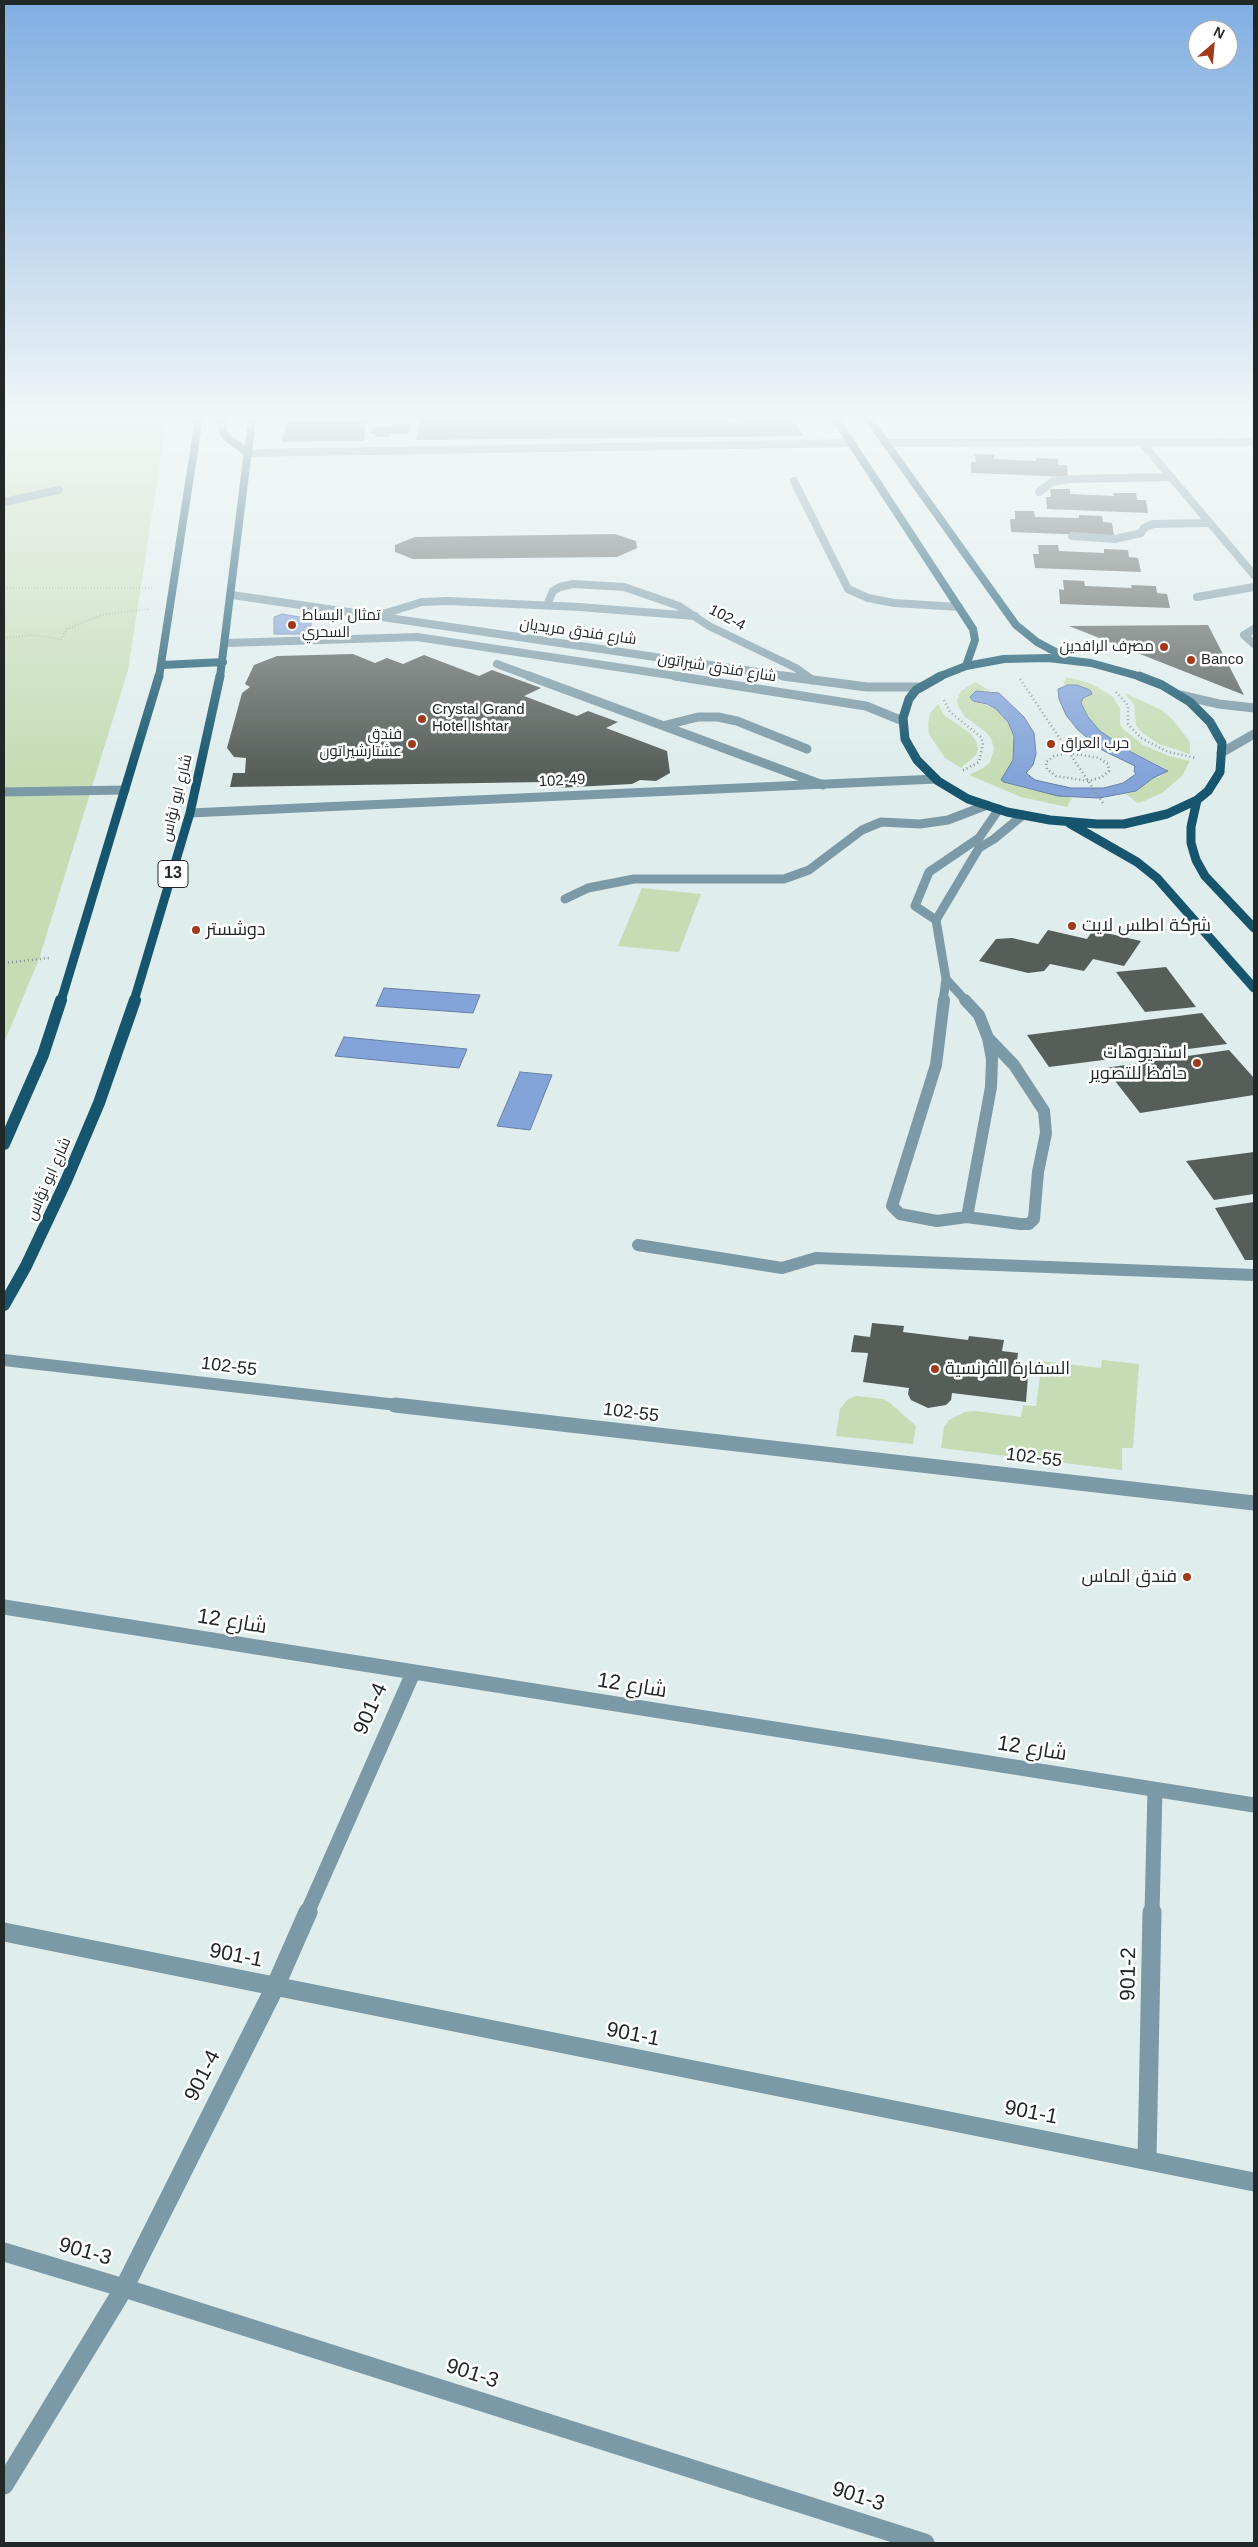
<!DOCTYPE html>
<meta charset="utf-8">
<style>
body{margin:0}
#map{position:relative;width:1258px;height:2547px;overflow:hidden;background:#e0eded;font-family:Arial,sans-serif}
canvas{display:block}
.frame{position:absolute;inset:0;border:5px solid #222727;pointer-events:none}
.north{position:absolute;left:1188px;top:20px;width:50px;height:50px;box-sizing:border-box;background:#fff;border:1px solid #a7a9a9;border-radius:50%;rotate:27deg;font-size:14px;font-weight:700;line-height:20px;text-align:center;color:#222727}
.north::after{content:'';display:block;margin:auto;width:18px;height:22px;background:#a13a1a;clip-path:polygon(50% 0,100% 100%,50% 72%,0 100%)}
</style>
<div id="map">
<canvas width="1258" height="2547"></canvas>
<div class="frame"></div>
<div class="north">N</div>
</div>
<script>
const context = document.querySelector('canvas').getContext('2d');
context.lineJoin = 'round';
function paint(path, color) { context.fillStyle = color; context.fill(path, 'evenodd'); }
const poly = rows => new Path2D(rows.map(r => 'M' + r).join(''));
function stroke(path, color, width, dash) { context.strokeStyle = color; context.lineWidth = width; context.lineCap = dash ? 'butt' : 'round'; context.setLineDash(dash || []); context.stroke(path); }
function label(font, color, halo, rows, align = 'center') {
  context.font = font + ' Arial,Cairo,sans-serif'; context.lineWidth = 5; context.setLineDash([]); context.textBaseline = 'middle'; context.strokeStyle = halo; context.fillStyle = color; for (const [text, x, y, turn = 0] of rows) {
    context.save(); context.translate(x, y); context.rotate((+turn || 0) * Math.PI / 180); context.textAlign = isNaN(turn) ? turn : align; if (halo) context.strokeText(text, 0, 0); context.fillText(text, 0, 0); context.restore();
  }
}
const green = poly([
 [4,418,167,418,128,670,39,959,4,1043],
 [1066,677,1090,683,1112,696,1120,708,1120,724,1123,729,1143,745,1169,756,1190,761,1182,776,1162,793,1144,801,1138,803,1126,794,1136,791,1153,778,1160,777,1167,769,1131,752,1100,731,1088,717,1081,703,1083,698,1088,696,1068,685,1063,686],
 [975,682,991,691,984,690,980,703,996,709,1008,723,1014,736,1013,760,1002,780,1020,787,1072,798,1067,807,1021,797,969,775,983,768,990,762,994,749,991,738,986,732,965,717,958,706,957,700,961,691],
 [1124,693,1160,709,1172,719,1190,742,1190,754,1159,744,1141,732,1136,725,1134,704],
 [938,704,944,715,971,734,976,741,978,749,976,755,961,768,945,758,929,734,928,724,930,713],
 [642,888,701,894,679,952,618,946],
 [1102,1360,1139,1364,1133,1448,1122,1448,1122,1470,941,1448,944,1427,949,1420,965,1412,976,1411,1021,1417,1023,1405,1036,1406,1042,1361,1101,1368],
 [856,1396,883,1399,890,1403,916,1426,913,1444,836,1436,840,1409,848,1399]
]);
const water = poly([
 [282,614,311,619,311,634,274,634,274,617,282,614],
 [1068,685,1077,685,1090,690,1092,694,1083,698,1081,703,1088,717,1100,731,1131,752,1168,771,1153,778,1136,791,1099,798,1058,796,1004,782,1001,780,1013,760,1014,736,1008,722,996,709,987,704,973,701,970,697,976,691,999,693,1024,717,1034,733,1036,754,1033,765,1026,773,1035,780,1071,788,1104,788,1123,783,1136,774,1134,771,1135,766,1102,750,1078,730,1066,715,1059,699,1058,689,1068,685],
 [384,988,480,995,473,1013,376,1006,384,988],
 [344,1037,467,1049,459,1068,335,1056,344,1037],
 [520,1072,552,1075,530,1130,497,1126,520,1072]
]);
const building = poly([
 [420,418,553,418,554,420,599,421,599,418,727,418,726,422,752,423,740,421,739,418,791,418,803,436,416,440],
 [286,421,366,421,364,441,282,442],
 [391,424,411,424,408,434,390,434,389,437,375,437,376,434,370,434,373,426,391,426],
 [975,454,994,455,994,459,1036,461,1036,458,1058,459,1058,465,1067,465,1068,477,971,473,971,462,976,462],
 [1050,489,1070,489,1070,494,1114,496,1113,493,1136,493,1137,500,1146,500,1148,513,1047,509,1046,497,1051,497],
 [1015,511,1034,511,1035,517,1079,518,1079,515,1102,516,1103,522,1112,523,1114,536,1011,532,1010,519,1015,519],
 [615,534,636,541,637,548,617,557,413,559,395,552,395,545,415,537],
 [1038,545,1058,545,1059,551,1104,553,1104,549,1128,550,1129,557,1138,558,1141,572,1035,568,1033,554,1039,554],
 [1063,580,1084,581,1085,586,1132,588,1131,585,1156,586,1157,593,1167,594,1170,608,1060,604,1059,589,1064,590],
 [1208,625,1244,695,1069,626],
 [353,654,375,663,387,658,403,664,424,655,479,676,492,670,541,688,524,696,577,716,588,711,618,722,606,728,667,751,670,773,656,781,640,780,632,784,555,788,544,782,230,787,233,773,245,773,246,758,234,757,227,748,242,693,250,687,245,684,254,665,277,656],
 [1048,930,1087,939,1093,930,1141,941,1124,966,1093,959,1084,971,1050,964,1044,971,1028,973,979,961,996,939,1012,938,1038,944],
 [1166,967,1196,1007,1145,1012,1116,972],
 [1202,1013,1227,1044,1049,1067,1027,1035],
 [1229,1050,1254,1078,1254,1095,1140,1113,1105,1068],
 [1254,1152,1254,1194,1214,1200,1186,1161],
 [1254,1202,1254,1260,1245,1260,1215,1208],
 [872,1323,904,1326,903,1332,968,1340,969,1336,1004,1340,1002,1351,1018,1353,1015,1375,1028,1377,1026,1402,952,1393,951,1400,946,1405,928,1408,911,1400,908,1394,909,1388,863,1382,868,1353,851,1352,854,1335,870,1337]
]);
const pathFar1 = poly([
 [4,588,153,588],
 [4,638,32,635,61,639,67,629,101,615,149,609]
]);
const path = poly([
 [1020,679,1103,803],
 [1116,692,1128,705,1128,724,1141,738,1168,752,1197,758],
 [944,700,950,712,981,737,983,743,979,762,962,771],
 [1069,753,1099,758,1108,764,1109,771,1102,777,1089,781,1056,776,1047,769,1046,762,1054,756,1069,753],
 [4,963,49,958]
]);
const serviceFar2 = poly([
 [794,481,848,589,868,598,894,603,959,607],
 [1039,492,1052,482,1071,479,1171,477],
 [4,502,59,490],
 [1072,536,1115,539,1141,533,1144,528,1153,524,1208,523],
 [547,605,553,591,560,587,573,584,624,587,679,606,709,626,796,668,808,677],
 [373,617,422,602,448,601,579,607,695,616],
 [1254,629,1244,635,1254,644],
 [497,664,532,677]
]);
const serviceFar1 = poly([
 [529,676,823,785],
 [806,676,812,680],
 [666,725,698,717,718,717,737,721,807,749],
 [565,899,588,888,634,879,784,879,809,870,862,830,881,822,920,824,948,820,987,805],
 [936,920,915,906,929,872,979,838,999,809],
 [946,979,966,1001],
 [946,979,936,920,979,848,994,839,1023,815],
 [943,1001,946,979]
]);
const service = poly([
 [944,1000,936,1065,892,1206,900,1214,937,1221,967,1217,991,1087,992,1059,988,1038,979,1015,965,1000],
 [967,1217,1020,1224,1029,1224,1034,1219,1038,1172,1046,1133,1044,1111,1014,1065,988,1038],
 [638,1245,782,1268,816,1258,1254,1275]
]);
const minorFar4 = poly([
 [886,443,1254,442],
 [1142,443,1254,575],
 [249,453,853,443],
 [232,595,792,677],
 [1197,597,1254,587],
 [226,643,417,637,683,677]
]);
const minorFar3 = poly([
 [675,676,866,706,903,721],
 [783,676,867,687,921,687],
 [1180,695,1219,704,1254,708],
 [1221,753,1254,734],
 [4,792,125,790],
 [190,813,936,779]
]);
const minorFar2 = poly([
 [4,1360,406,1406]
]);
const minorFar1 = poly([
 [395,1405,1254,1503],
 [4,1607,1254,1805],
 [307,1913,413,1673],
 [1152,1913,1155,1790]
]);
const minor = poly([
 [4,1932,1254,2182],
 [1147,2159,1152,1912],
 [4,2252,124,2288,925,2543],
 [4,2485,124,2288,275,1987,308,1912]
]);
const primaryFar2 = poly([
 [222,418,223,432,227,438,249,453],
 [835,418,973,629,975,640,966,666],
 [868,418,1016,625,1037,642,1065,657],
 [162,665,223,662],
 [159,677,199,418],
 [220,677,252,418],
 [938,677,966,666,1004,659,1048,658,1091,663,1142,677]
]);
const primaryFar1 = poly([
 [941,676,916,690,909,699,903,718,905,739,917,760,938,781,968,799,1007,812,1050,820,1097,824,1124,824,1167,814,1197,800,1208,791,1220,772,1222,743,1210,722,1190,702,1162,685,1139,676],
 [1197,800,1191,827,1191,843,1196,860,1205,876,1254,928],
 [1069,823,1137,862,1157,878,1254,988],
 [61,1001,159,676],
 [134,1001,190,813,220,676]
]);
const primary = poly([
 [4,1144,43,1055,61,1000],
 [4,1305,26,1266,66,1181,99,1103,135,1000]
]);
const markers = [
 [292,625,5,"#a13a1a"],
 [1164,647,5,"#a13a1a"],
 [1191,660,5,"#a13a1a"],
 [422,719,5,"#a13a1a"],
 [412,744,5,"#a13a1a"],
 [1051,744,5,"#a13a1a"],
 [1072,926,5,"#a13a1a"],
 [196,930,5,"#a13a1a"],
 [1197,1063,5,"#a13a1a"],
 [935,1369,5,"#a13a1a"],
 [1187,1577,5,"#a13a1a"]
];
const farPoinames = [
 ["تمثال البساط",302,616],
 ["السحري",302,633],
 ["مصرف الرافدين",1154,647,"right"],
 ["Banco",1201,660],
 ["Crystal Grand",432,710],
 ["Hotel Ishtar",432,727],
 ["فندق",402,735,"right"],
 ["عشتارشيراتون",402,752,"right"],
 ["حرب العراق",1061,744]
];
const farStreetnames = [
 ["102-4",727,618,28],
 ["شارع فندق مريديان",578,632,8],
 ["شارع فندق شيراتون",717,668,9],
 ["102-49",562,781,-3],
 ["شارع ابو نؤاس",177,798,-76],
 ["شارع ابو نؤاس",49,1179,-66]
];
const shields = [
 [173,874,30]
];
const shieldNames = [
 ["13",173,874]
];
const poiNames = [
 ["شركة اطلس لايت",1082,926],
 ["دوشستر",206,930],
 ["استديوهات",1187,1053,"right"],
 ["حافظ للتصوير",1187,1074,"right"],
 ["السفارة الفرنسية",945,1369],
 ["فندق الماس",1177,1577,"right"]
];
const streetNames = [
 ["102-55",229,1367,7],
 ["102-55",631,1413,7],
 ["102-55",1034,1458,7]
];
const nearStreetnames = [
 ["شارع 12",232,1622,9],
 ["شارع 12",632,1686,9],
 ["901-4",371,1709,-66],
 ["شارع 12",1032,1749,9],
 ["901-1",236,1956,11],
 ["901-2",1129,1974,-89],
 ["901-1",633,2035,11],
 ["901-4",203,2076,-63],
 ["901-1",1031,2113,11],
 ["901-3",85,2252,16],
 ["901-3",472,2374,18],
 ["901-3",858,2497,18]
];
paint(green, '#c5dcb4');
paint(water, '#84a4d9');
stroke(water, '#677ea4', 1);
paint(building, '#565e5a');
stroke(pathFar1, '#879090', 2, [0.5, 2.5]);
stroke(path, '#879090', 2.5, [1, 3]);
stroke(serviceFar2, '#7b99a6', 8);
stroke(serviceFar1, '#7b99a6', 9);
stroke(service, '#7b99a6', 12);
stroke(minorFar4, '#7b99a6', 8);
stroke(minorFar3, '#7b99a6', 9);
stroke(minorFar2, '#7b99a6', 12);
stroke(minorFar1, '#7b99a6', 15);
stroke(minor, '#7b99a6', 19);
stroke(primaryFar2, '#16556d', 8);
stroke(primaryFar1, '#16556d', 9);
stroke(primary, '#16556d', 12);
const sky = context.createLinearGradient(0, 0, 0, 774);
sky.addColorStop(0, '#80aee2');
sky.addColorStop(0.54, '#f1f7f7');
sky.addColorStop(1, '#f1f7f700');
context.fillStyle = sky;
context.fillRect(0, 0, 1258, 774);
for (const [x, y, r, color] of markers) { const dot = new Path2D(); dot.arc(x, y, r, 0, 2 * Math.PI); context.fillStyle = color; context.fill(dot); stroke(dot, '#fff', 2); }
label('15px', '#222727', '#fff', farPoinames, 'left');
label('15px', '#222727', '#fff', farStreetnames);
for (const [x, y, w] of shields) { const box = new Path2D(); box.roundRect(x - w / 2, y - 13.5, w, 27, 4); context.fillStyle = '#fff'; context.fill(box); stroke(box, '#222727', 1); }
label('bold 16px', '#222727', null, shieldNames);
label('18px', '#222727', '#fff', poiNames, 'left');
label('18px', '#222727', '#fff', streetNames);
label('21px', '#222727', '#fff', nearStreetnames);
</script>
